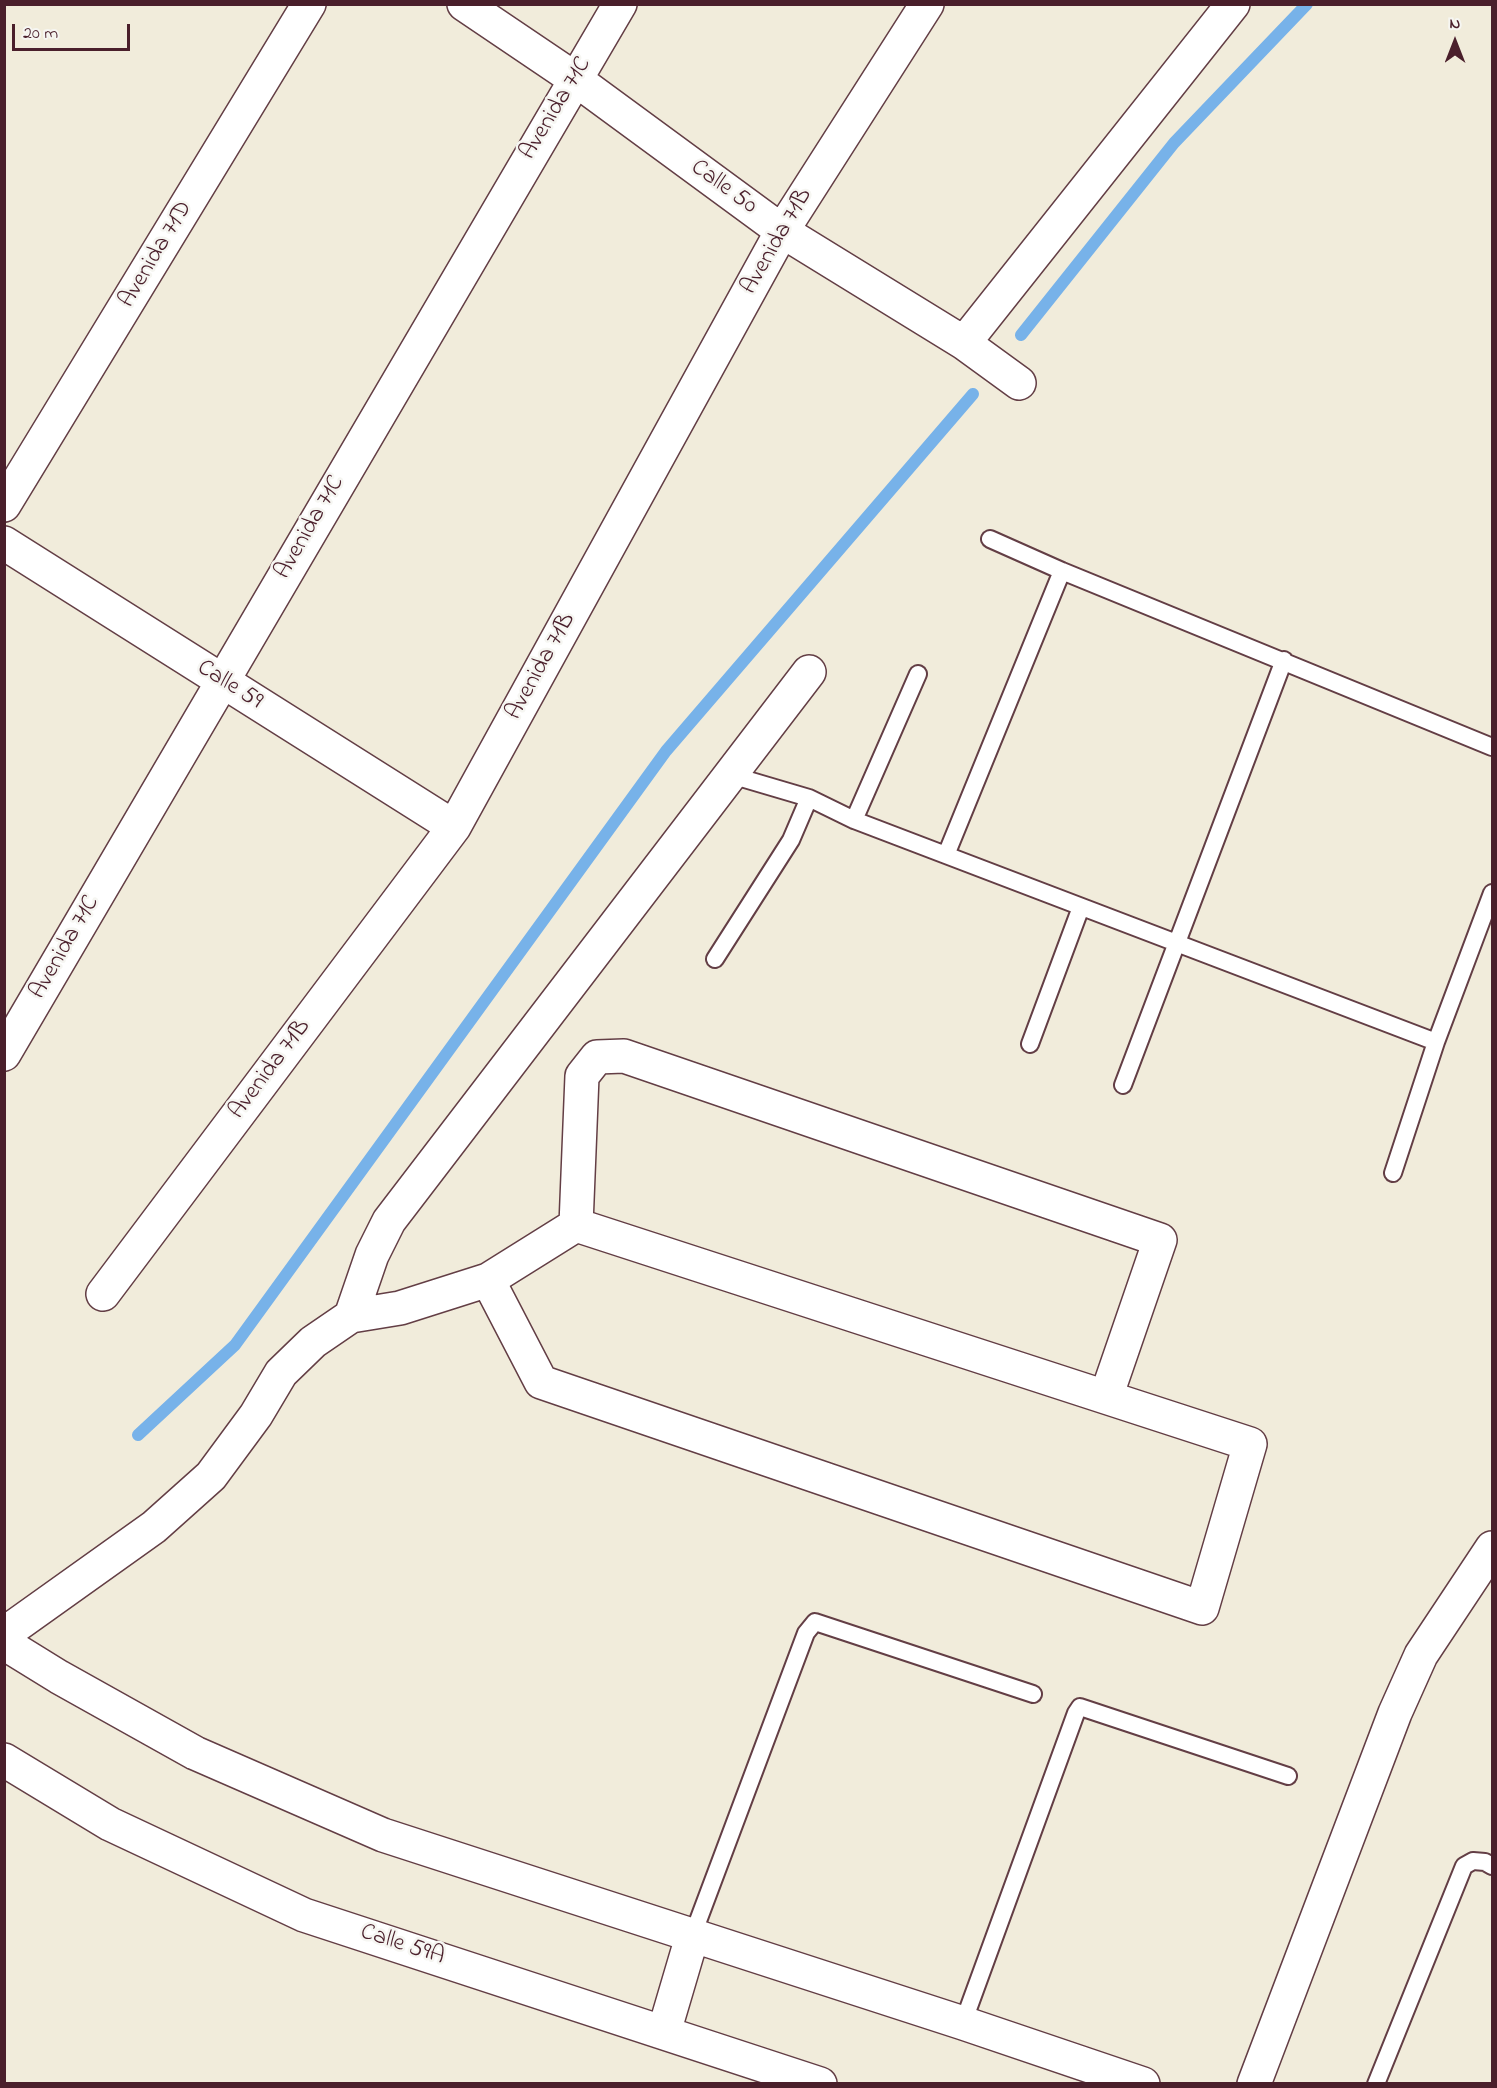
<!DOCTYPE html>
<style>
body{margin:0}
#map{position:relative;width:1497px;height:2088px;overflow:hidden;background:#f1ecdb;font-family:"Indie Flower",sans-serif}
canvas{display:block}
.frame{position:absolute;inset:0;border:6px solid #4a1f2b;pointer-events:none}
.north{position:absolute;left:1425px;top:12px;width:60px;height:60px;-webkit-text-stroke:4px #f6f6f2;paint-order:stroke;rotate:0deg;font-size:16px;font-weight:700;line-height:24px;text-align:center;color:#4a1f2b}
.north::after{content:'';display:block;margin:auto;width:21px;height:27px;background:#4a1f2b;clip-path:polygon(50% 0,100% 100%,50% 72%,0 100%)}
.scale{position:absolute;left:12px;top:24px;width:118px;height:27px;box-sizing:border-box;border:3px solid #4a1f2b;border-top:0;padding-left:8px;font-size:18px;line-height:21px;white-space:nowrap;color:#4a1f2b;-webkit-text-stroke:4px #f6f6f2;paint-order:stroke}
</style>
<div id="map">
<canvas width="1497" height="2088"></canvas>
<div class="frame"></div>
<div class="north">N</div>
<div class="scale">20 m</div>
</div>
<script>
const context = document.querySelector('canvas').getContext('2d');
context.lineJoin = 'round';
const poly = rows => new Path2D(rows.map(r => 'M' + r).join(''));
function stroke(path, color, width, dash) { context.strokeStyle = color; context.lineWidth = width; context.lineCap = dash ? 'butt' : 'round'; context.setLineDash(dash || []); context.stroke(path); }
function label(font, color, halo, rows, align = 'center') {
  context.font = font + ' "Indie Flower",sans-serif'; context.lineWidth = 5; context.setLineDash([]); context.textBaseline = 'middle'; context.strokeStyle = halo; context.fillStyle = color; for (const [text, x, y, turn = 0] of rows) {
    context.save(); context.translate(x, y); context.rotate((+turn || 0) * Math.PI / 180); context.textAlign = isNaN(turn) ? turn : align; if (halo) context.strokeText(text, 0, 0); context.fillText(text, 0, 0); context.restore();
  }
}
const stream = poly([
 [1021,335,1174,143,1307,4],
 [138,1435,235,1345,666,751,973,394]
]);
const service = poly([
 [990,539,1062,571,1492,747],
 [731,775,809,798,854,820,1436,1042],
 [854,820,918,674],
 [946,855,1062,571],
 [715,959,791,840,809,798],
 [1030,1044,1081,907],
 [1123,1085,1284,660],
 [1393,1173,1436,1042,1492,893],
 [692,1937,806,1633,815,1622,1033,1694],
 [963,2023,1076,1713,1080,1707,1288,1776],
 [1376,2084,1464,1866,1473,1861,1485,1862,1492,1866]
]);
const minor = poly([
 [464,4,575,79,782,231,964,343,1019,383],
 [964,343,1233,4],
 [4,505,309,4],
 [4,543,454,827],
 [4,1054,620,4],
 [576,1225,1250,1444,1202,1608,541,1382,488,1280,576,1225],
 [576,1225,582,1076,597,1057,624,1056,1160,1240,1106,1397],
 [103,1294,454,827,782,231,927,4],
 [351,1316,372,1255,389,1221,809,672],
 [4,1634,154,1527,211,1476,256,1415,281,1373,313,1342,351,1316,400,1308,488,1280],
 [4,1643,59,1677,195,1753,383,1835,963,2023,1143,2084],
 [4,1760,110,1824,304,1915,820,2084],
 [664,2032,692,1937],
 [1254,2084,1395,1713,1421,1655,1492,1548]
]);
const streetNames = [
 ["Avenida 71C",557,109,-59],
 ["Calle 50",723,188,36],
 ["Avenida 71B",778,242,-60],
 ["Avenida 71D",157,255,-59],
 ["Avenida 71C",311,528,-60],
 ["Avenida 71B",542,667,-61],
 ["Calle 59",229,686,32],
 ["Avenida 71C",66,948,-60],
 ["Avenida 71B",271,1070,-53],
 ["Calle 59A",402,1946,18]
];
stroke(stream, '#77b2e9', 12);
stroke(service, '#633e45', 20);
stroke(minor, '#633e45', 36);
stroke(service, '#fff', 16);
stroke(minor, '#fff', 33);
label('24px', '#4a1f2b', '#f6f6f2', streetNames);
</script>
